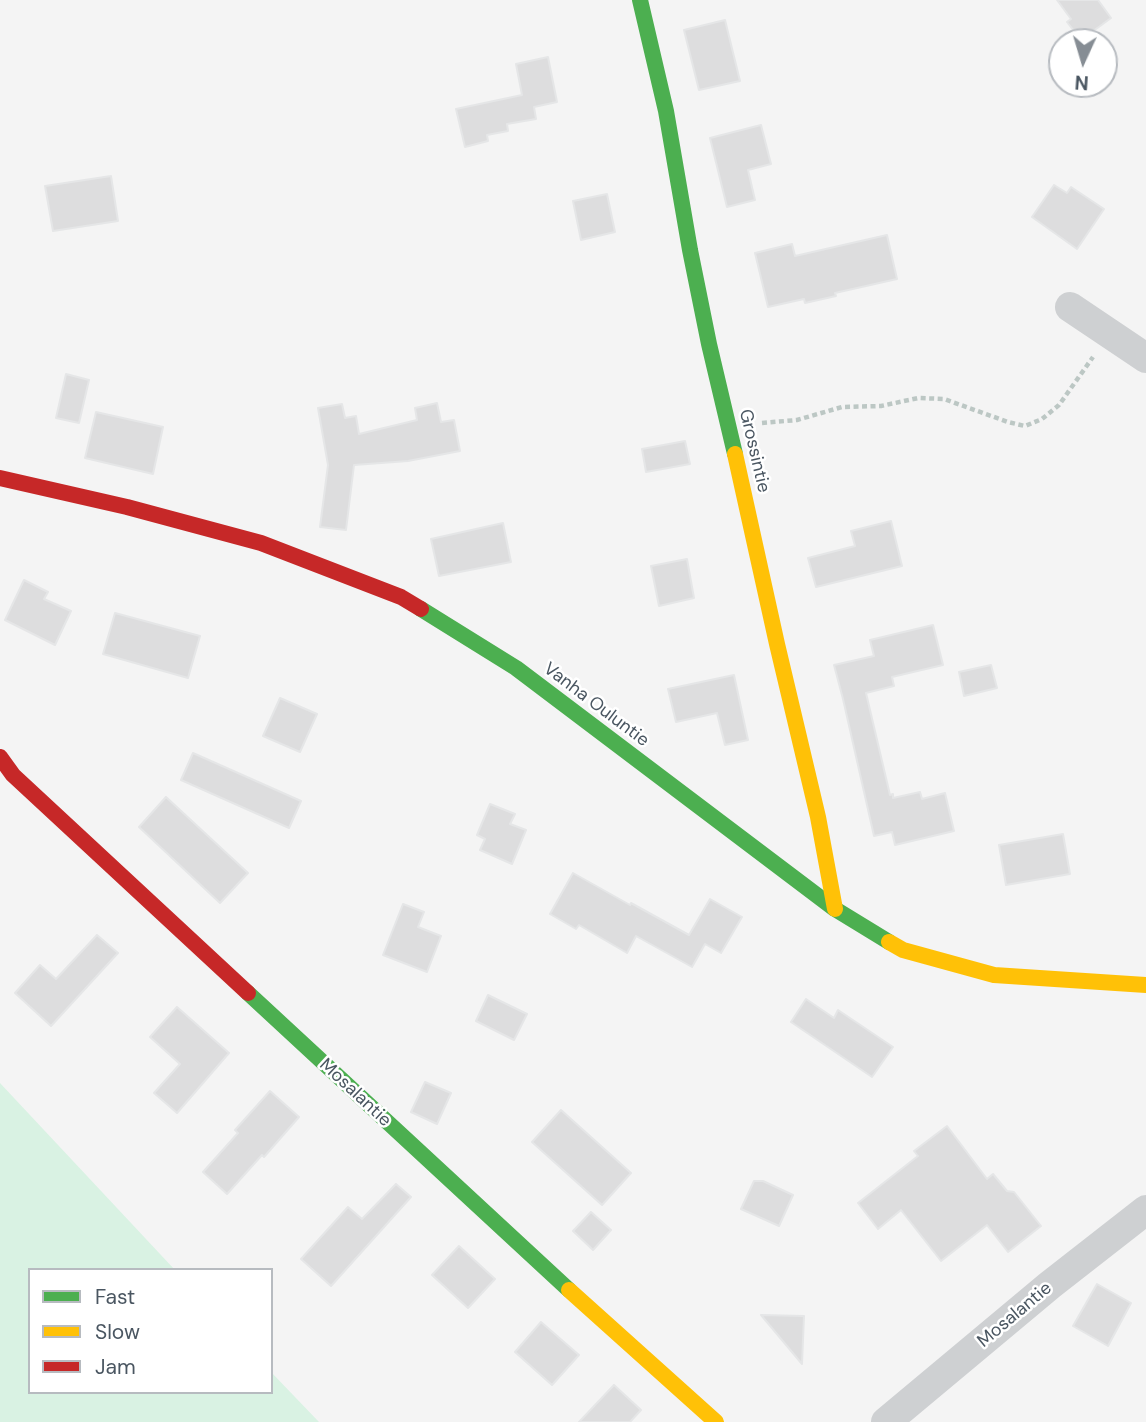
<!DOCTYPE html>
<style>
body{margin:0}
#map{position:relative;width:1146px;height:1422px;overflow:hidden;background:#f4f4f4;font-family:"DM Sans",sans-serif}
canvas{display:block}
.legend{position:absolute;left:28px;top:1268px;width:245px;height:126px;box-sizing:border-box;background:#fff;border:2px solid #b7bbc0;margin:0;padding:9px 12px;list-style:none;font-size:21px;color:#4a5661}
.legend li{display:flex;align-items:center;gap:14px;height:35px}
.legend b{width:35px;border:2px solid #b7bbc0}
.north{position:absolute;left:1048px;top:28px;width:70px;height:70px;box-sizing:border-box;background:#fff;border:2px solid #b7bbc0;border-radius:50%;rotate:184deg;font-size:19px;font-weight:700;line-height:28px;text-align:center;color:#4a5661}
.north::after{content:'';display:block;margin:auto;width:24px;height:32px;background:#868d94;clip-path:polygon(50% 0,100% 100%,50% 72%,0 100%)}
</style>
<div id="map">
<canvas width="1146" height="1422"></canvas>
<ul class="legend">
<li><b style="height:9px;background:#4caf50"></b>Fast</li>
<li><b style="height:9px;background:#ffc107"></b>Slow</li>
<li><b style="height:9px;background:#c62828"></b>Jam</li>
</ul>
<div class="north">N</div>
</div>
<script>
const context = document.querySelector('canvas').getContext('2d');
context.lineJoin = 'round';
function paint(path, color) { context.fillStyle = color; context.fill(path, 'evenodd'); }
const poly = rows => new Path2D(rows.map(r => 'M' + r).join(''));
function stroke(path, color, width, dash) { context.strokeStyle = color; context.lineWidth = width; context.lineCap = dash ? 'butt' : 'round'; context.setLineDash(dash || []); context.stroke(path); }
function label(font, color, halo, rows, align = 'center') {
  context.font = font + ' "DM Sans",sans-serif'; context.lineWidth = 5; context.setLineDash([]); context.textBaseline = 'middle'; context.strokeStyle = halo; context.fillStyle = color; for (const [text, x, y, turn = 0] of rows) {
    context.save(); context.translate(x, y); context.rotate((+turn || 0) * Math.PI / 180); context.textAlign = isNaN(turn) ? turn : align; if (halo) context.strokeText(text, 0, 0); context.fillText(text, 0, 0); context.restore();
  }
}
const green = poly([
 [0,1083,175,1270,30,1270,30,1392,271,1392,271,1372,319,1422,0,1422]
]);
const building = poly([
 [1057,0,1098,0,1111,18,1081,40,1067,22,1071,19,1057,0],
 [725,20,740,81,699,90,684,30,725,20],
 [548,57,557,102,534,107,536,119,507,124,508,131,487,135,488,141,465,147,456,109,522,95,516,64,548,57],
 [761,125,771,164,748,170,755,200,727,207,710,138,761,125],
 [111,176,118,221,53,231,45,186,111,176],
 [1054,185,1067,193,1071,187,1104,209,1077,249,1032,217,1054,185],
 [607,194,615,232,581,240,573,201,607,194],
 [887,235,897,279,835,293,836,296,805,303,804,299,768,307,755,253,792,244,795,256,887,235],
 [66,374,89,380,79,423,56,418,66,374],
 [437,403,441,422,454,420,460,451,408,461,354,465,346,530,320,527,328,465,318,408,342,404,345,418,356,416,359,434,417,420,415,408,437,403],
 [96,412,163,427,153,474,85,458,96,412],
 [685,441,690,464,646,472,642,449,685,441],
 [891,521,902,566,816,587,808,558,855,546,851,531,891,521],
 [503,523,511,562,439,576,431,539,503,523],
 [687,559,694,598,659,606,651,566,687,559],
 [24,580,48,592,44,599,71,611,55,645,5,620,24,580],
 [115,613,200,636,188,678,103,654,115,613],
 [933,625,943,665,892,677,894,686,866,693,890,795,893,794,893,798,920,792,922,799,945,793,954,831,895,845,892,832,874,836,843,699,834,665,874,656,870,640,933,625],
 [991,665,997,688,964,696,959,672,991,665],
 [734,675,748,740,725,745,717,713,676,722,668,689,734,675],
 [280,698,317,714,300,752,263,736,280,698],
 [193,753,301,801,289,828,181,780,193,753],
 [166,797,248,873,220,903,139,827,166,797],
 [490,804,515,814,510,824,526,830,512,864,480,850,485,839,477,835,490,804],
 [1063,834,1070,874,1006,885,999,845,1063,834],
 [573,873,630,905,631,903,689,935,710,899,742,917,721,953,705,944,692,967,636,936,627,953,579,925,576,929,550,914,573,873],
 [403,904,424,912,418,927,441,936,427,972,383,955,403,904],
 [97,935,118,953,51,1026,15,993,40,965,56,979,97,935],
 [488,995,527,1014,514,1040,476,1021,488,995],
 [806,999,834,1018,838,1010,893,1047,872,1077,791,1022,806,999],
 [177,1007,229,1053,177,1113,154,1093,180,1064,150,1037,177,1007],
 [425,1082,451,1093,437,1124,411,1112,425,1082],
 [270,1091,299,1117,264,1157,262,1155,227,1194,203,1172,238,1133,235,1130,270,1091],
 [561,1110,631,1173,602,1205,532,1142,561,1110],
 [947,1126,987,1179,993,1174,1007,1191,1014,1192,1041,1226,1008,1252,987,1225,941,1261,901,1210,878,1229,858,1203,918,1156,914,1151,947,1126],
 [754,1181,763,1181,793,1195,779,1226,741,1209,754,1181],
 [396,1184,411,1197,331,1286,301,1259,348,1207,362,1219,396,1184],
 [591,1212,611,1230,593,1250,573,1231,591,1212],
 [459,1246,495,1279,468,1308,432,1275,459,1246],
 [1097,1284,1131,1303,1108,1346,1073,1326,1097,1284],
 [761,1315,804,1316,802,1364,761,1315],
 [541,1322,579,1355,552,1385,515,1352,541,1322],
 [614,1385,641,1410,630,1422,579,1422,614,1385]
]);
const path = poly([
 [762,423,797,420,842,407,881,406,918,398,944,399,1008,422,1025,426,1042,419,1059,405,1093,357]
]);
const street = poly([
 [1070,307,1146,358],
 [886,1422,1050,1285,1146,1210]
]);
const fast = poly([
 [640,0,666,111,690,250,709,344,735,454],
 [421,609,516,668,835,909,889,942],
 [248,993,569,1290]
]);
const slow = poly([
 [735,454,777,644,818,817,835,909],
 [889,942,903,950,994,975,1146,985],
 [569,1290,716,1422]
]);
const jam = poly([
 [0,478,127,507,261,543,401,597,421,609],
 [0,757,13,775,248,993]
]);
const streetNames = [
 ["Grossintie",754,451,77],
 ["Vanha Ouluntie",596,705,37],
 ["Mosalantie",355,1093,43],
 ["Mosalantie",1015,1315,-40]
];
paint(green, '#d9f2e3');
paint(building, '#ddddde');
stroke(building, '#e5e6e7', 2);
stroke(path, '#bcc7c4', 4.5, [5, 3.5]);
stroke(street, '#ced0d2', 30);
stroke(fast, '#4caf50', 16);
stroke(slow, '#ffc107', 16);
stroke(jam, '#c62828', 16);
label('18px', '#4a5661', '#fff', streetNames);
</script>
